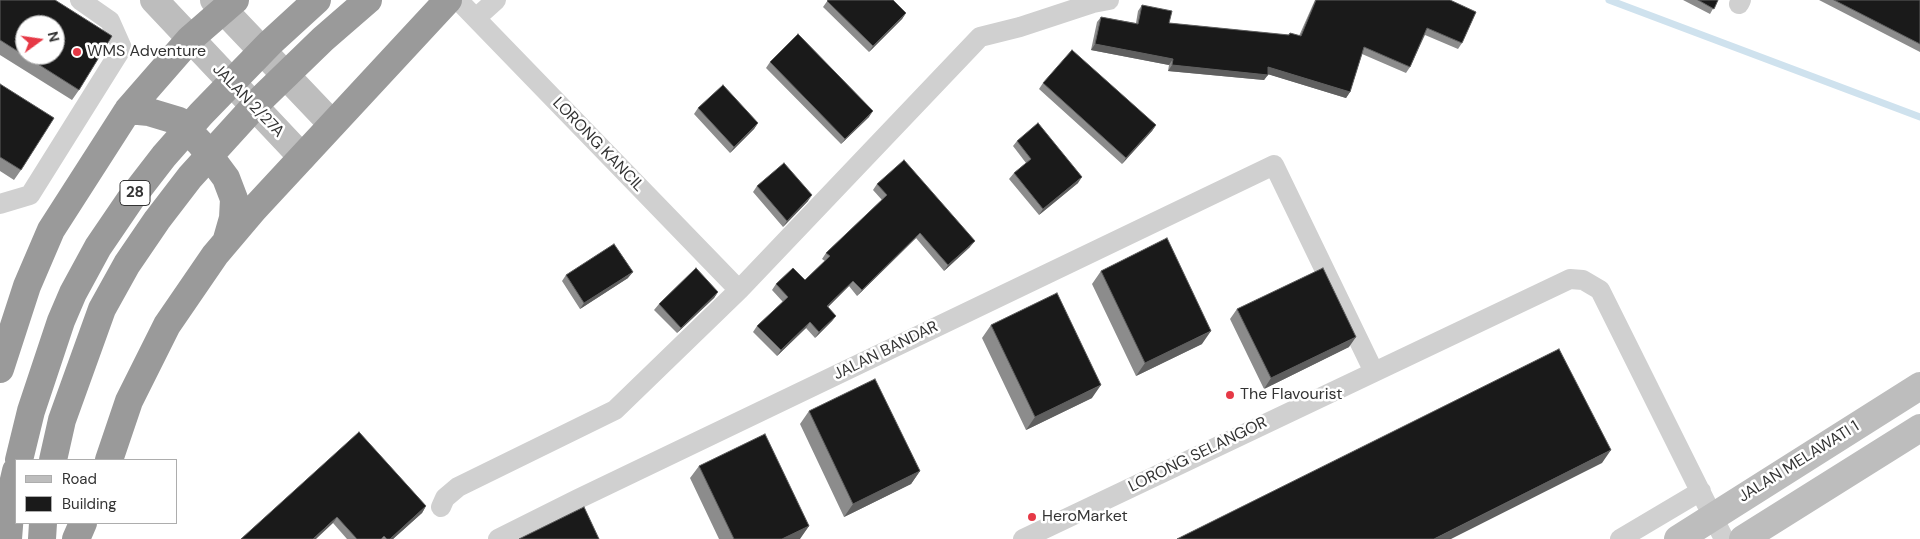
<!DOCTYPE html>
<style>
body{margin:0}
#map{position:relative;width:1920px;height:539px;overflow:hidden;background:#fff;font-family:"DM Sans",sans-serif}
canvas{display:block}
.legend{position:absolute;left:15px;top:459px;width:162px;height:65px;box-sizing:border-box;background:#fff;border:1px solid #adadad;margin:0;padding:6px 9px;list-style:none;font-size:15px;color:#333}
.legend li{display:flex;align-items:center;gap:10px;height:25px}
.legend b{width:25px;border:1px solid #adadad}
.north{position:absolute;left:15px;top:15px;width:50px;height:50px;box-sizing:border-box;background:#fff;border:1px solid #adadad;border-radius:50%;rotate:76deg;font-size:14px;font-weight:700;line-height:20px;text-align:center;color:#333}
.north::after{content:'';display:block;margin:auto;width:18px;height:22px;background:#e63946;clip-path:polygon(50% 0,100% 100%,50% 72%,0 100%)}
</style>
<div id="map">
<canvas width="1920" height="539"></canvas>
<ul class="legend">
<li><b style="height:6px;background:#bdbdbd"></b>Road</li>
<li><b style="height:14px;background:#1a1a1a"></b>Building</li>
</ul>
<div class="north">N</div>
</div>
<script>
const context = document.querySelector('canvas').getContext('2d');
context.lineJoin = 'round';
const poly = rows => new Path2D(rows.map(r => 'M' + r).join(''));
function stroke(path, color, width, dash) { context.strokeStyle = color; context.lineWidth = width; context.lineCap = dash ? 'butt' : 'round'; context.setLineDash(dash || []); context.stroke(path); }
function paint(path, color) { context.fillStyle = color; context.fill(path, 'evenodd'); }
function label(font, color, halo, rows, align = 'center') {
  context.font = font + ' "DM Sans",sans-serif'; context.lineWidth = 5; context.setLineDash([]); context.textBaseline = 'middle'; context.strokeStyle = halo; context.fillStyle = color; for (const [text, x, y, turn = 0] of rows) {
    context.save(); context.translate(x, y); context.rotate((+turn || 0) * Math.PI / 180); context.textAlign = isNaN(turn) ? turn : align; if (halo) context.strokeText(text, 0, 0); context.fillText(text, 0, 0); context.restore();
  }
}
const stream = poly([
 [1609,0,1920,117]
]);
const street = poly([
 [458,0,739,290],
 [1739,4,1741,0],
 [476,18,496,0],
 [0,204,30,195,122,48,110,21,80,0],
 [441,507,445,498,458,487,615,410,739,290,980,37,1020,27,1093,3,1109,0],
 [498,539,578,499,1274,165,1374,372],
 [1023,539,1570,279,1583,280,1600,290,1724,539],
 [1620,539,1701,491]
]);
const secondary = poly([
 [154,0,302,157],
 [214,0,332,124],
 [1678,539,1920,386],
 [1743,539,1920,428]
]);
const highway = poly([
 [128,110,149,112,179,121,200,143,226,178,234,199,233,218,227,239],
 [0,369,27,286,51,230,128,110,190,39,235,0],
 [19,460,31,411,61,321,73,293,98,247,130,200,164,156,201,114,270,43,317,0],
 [53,460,62,420,102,309,127,264,157,220,190,177,261,99,323,39,368,0],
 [109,460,129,401,167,325,215,255,254,209,448,0],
 [8,539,12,488,16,471],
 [42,539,43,523],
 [76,539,83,523]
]);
const wall = poly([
 [0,0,79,90,72,100,0,55],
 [828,0,906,13,902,19,869,52,823,7],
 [1315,0,1450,0,1462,43,1458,49,1425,35,1410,67,1406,73,1362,54,1350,92,1346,98,1268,74,1264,80,1168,71,1169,65,1091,50,1097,22,1101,17,1136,23,1138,11,1142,5,1169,23,1288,35,1290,33,1299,36],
 [1683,0,1718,0,1710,14],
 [1819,0,1920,0,1920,52],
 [770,62,869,117,841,144,766,68],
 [1043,83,1156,125,1152,131,1122,164,1039,89],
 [0,84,21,170,14,180,0,171],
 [698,108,758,123,754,129,730,153,694,114],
 [1017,141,1078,183,1039,215,1009,179,1014,173,1026,163,1013,146],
 [877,184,970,247,944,271,916,238,857,296,849,286,828,307,836,316,832,321,815,338,806,328,777,356,753,332,757,326,783,302,772,290,776,284,805,280,825,261,822,259,826,253,882,200,873,190],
 [757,186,808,201,783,227,753,192],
 [1101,271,1202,344,1136,376,1092,284],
 [566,275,628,278,580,309,562,281],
 [718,292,714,298,677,333,654,310,659,304],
 [1237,309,1349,347,1264,389,1230,319],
 [991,325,1092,398,1026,430,982,338],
 [809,411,920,471,911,484,844,517,800,424],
 [359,432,426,506,422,513,393,539,347,539,333,523],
 [699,466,809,526,799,539,719,539,690,478]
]);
const shadedWall = poly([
 [906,13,902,19,869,52,873,46],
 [1095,44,1173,59,1169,65,1091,50],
 [1172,65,1268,75,1264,80,1168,71],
 [1268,67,1350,92,1346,98,1264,73],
 [873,111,869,117,841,144,845,139],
 [758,123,754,129,730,153,734,147],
 [1156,125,1152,131,1122,164,1126,158],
 [1082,177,1078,183,1039,215,1043,209],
 [812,195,808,201,783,227,787,221],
 [920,233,916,238,857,296,862,290],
 [975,241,970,247,944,271,948,265],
 [633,272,628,278,580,309,584,303],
 [853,281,849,286,823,312,827,306],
 [718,292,714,298,677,333,681,328],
 [836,316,832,321,815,338,819,332],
 [810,322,806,328,777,356,781,350],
 [1211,331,1202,344,1136,376,1145,363],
 [1356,337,1349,347,1264,389,1271,378],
 [1101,385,1092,398,1026,430,1035,417],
 [1611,450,1602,463,1451,539,1434,539],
 [920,471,911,484,844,517,853,504],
 [426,506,422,513,393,539,390,539],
 [337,517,333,523,316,539,313,539],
 [809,526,800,539,782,539]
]);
const building = poly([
 [0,0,55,0,112,36,79,90,0,40,0,0],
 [25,25,55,25,55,55,25,55,25,25],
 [828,0,893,0,906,13,873,46,827,1,828,0],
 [1316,0,1450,0,1476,12,1462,43,1427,28,1410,67,1364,47,1350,92,1268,67,1268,75,1172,65,1173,59,1095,44,1101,17,1138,24,1142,5,1172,11,1169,23,1289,35,1290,33,1301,36,1316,0],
 [1698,0,1718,0,1714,9,1698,0],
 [1834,0,1920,0,1920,44,1834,0],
 [798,34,873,111,845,139,770,62,798,34],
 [1072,50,1156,125,1126,158,1043,83,1072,50],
 [0,84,54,118,21,170,0,157,0,84],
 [723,85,758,123,734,147,698,108,723,85],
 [1038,123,1082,177,1043,209,1014,173,1031,159,1017,141,1038,123],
 [904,160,975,241,948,265,920,233,862,290,853,281,827,306,836,316,819,332,810,322,781,350,757,326,788,297,776,284,793,268,805,280,830,256,826,253,887,195,877,184,904,160],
 [784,163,812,195,787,221,757,186,784,163],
 [1167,238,1211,331,1145,363,1101,271,1167,238],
 [614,244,633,272,584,303,566,275,614,244],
 [696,268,718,292,681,328,659,304,696,268],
 [1323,268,1356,337,1271,378,1237,309,1323,268],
 [1057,293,1101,385,1035,417,991,325,1057,293],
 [1559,349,1611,450,1434,539,1177,539,1559,349],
 [875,379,920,471,853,504,809,411,875,379],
 [359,432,426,506,390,539,387,539,384,536,381,539,357,539,337,517,313,539,241,539,359,432],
 [765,434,809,526,782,539,734,539,699,466,765,434],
 [584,507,599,539,519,539,584,507]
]);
const markers = [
 [77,52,5,"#e63946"],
 [1230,395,5,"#e63946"],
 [1032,517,5,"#e63946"]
];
const shields = [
 [135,193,30]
];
const shieldNames = [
 ["28",135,193]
];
const poiNames = [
 ["WMS Adventure",87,52],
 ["The Flavourist",1240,395],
 ["HeroMarket",1042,517]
];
const streetNames = [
 ["JALAN 2/27A",248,101,46],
 ["LORONG KANCIL",598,145,46],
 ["JALAN BANDAR",886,351,-26],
 ["LORONG SELANGOR",1198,455,-26],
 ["JALAN MELAWATI 1",1799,462,-32]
];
stroke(stream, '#cfe2ee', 7);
stroke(street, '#d0d0d0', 20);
stroke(secondary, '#bdbdbd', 28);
stroke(highway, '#9a9a9a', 28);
paint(wall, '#8c8c8c');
paint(shadedWall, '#5f5f5f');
paint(building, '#1a1a1a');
stroke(building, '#5f5f5f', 1);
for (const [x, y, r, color] of markers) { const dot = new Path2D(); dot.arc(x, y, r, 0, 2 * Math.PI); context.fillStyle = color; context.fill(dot); stroke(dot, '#fff', 2); }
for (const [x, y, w] of shields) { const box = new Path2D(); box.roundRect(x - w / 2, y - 12.5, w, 25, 4); context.fillStyle = '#fff'; context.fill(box); stroke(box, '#333', 1); }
label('bold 15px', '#333', null, shieldNames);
label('16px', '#333', '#fff', poiNames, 'left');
label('16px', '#333', '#fff', streetNames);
</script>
